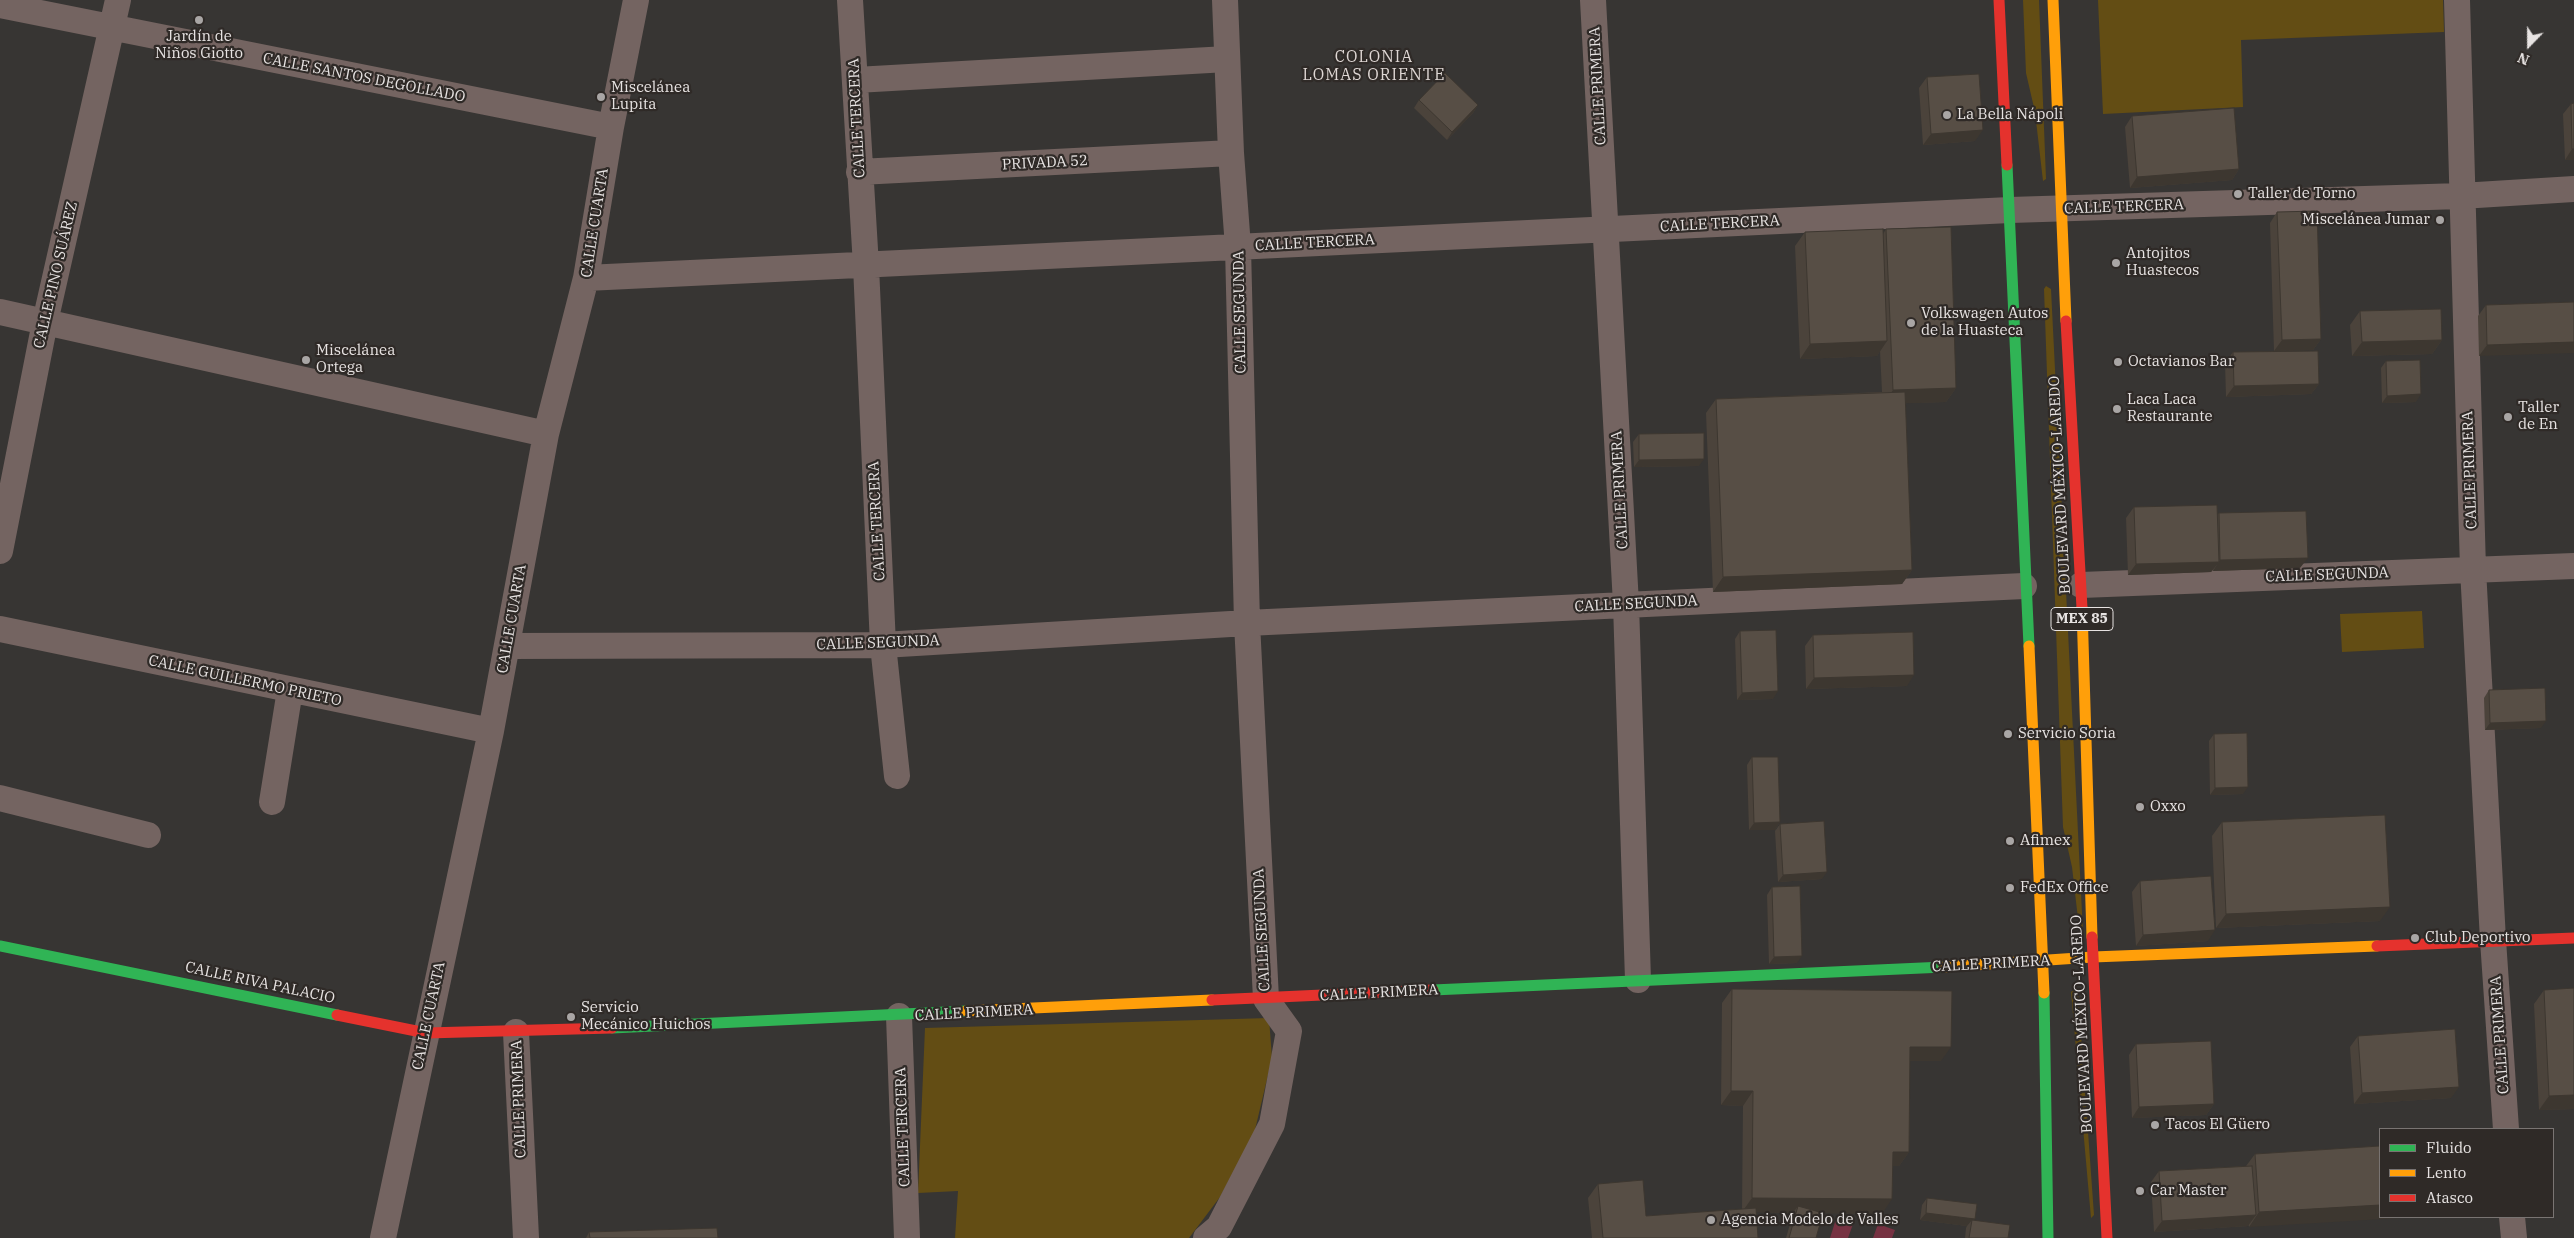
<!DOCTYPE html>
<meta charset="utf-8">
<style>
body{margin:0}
#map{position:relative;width:2574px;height:1238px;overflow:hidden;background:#373533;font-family:"IBM Plex Serif",serif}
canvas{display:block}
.legend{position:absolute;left:2379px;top:1128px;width:175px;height:90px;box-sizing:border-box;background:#2f2a27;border:1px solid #797472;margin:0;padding:6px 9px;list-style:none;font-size:15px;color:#e7e3e2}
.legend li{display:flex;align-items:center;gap:10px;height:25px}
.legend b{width:25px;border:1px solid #797472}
.north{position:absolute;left:2504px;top:20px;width:50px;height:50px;-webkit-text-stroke:4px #2f2a27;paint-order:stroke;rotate:202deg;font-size:14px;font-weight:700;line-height:20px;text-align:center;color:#e7e3e2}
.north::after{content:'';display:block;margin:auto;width:18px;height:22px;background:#e7e3e2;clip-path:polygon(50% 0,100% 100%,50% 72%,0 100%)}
</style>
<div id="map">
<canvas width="2574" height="1238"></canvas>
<ul class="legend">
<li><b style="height:6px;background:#30b455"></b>Fluido</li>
<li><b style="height:6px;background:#ff9f0a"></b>Lento</li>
<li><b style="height:6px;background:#e5322d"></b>Atasco</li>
</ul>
<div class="north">N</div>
</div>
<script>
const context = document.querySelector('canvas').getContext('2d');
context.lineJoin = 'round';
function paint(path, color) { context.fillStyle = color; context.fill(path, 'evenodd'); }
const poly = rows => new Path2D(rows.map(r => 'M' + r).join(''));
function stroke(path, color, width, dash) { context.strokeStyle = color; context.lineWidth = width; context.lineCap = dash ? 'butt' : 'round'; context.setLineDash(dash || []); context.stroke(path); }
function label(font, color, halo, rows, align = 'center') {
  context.font = font + ' "IBM Plex Serif",serif'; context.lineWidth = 4.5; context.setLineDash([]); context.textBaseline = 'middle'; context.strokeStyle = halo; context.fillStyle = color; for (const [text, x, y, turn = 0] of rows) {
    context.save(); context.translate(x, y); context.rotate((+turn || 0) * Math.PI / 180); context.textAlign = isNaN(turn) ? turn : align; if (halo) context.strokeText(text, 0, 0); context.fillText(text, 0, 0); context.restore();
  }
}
const green = poly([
 [2023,0,2039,0,2046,179,2043,181,2035,112,2026,73],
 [2098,0,2443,0,2444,32,2241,40,2243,107,2103,114],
 [2046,286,2051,289,2083,933,2080,936,2072,867,2063,827,2044,289],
 [2422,611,2424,648,2342,652,2340,614],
 [2074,990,2078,992,2094,1215,2091,1218,2071,992],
 [1269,1018,1272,1058,1254,1134,1220,1197,1189,1238,955,1238,958,1191,918,1193,925,1028]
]);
const water = poly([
 [1836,1219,1853,1224,1848,1238,1830,1238],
 [1878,1224,1895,1230,1892,1238,1873,1238]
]);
const street = poly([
 [850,0,866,266,883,645,897,776],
 [1593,0,1626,604,1638,980],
 [2457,0,2473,569,2493,940,2506,1129],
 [0,5,611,127],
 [856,80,1227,59],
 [859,172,1231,153],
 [586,278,2010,210,2461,196,2574,189],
 [0,312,546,434],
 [0,551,45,322,118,0],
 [2081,585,2574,566],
 [0,629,491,731],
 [508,646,883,645,1247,623,2024,586],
 [0,798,148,835],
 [272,802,290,690],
 [899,1016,907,1238],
 [516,1032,526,1238],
 [2512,1217,2514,1238],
 [383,1238,491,731,546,434,586,278,611,127,636,0],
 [1206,1238,1219,1227,1272,1124,1289,1031,1266,999,1247,623,1238,247,1231,153,1225,0]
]);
const fast = poly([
 [2007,165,2029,646],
 [0,946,337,1015],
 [1433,990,1944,967],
 [2044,993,2048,1238],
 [612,1028,966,1011]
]);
const slow = poly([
 [2053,0,2066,321],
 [2082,608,2092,937],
 [2029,646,2044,993],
 [1944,967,2093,957,2377,946],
 [966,1011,1212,1000]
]);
const jam = poly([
 [1999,0,2007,165],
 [2066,321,2082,608],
 [2092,937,2107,1238],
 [2377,946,2574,938],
 [1212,1000,1433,990],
 [337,1015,426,1033,612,1028]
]);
const wall = poly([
 [1927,77,1975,141,1923,145,1919,88],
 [1419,100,1478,105,1473,113,1447,140,1414,108],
 [2574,103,2574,160,2565,160,2563,114,2571,104],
 [2132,116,2239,169,2232,180,2130,188,2125,127],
 [2277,212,2321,339,2313,350,2274,351,2270,223],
 [1886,229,1956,388,1946,402,1905,403,1912,570,1902,584,1713,592,1706,413,1716,399,1882,392,1880,351,1877,356,1800,359,1795,246,1805,232,1883,234],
 [2574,302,2479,356,2478,316,2486,305],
 [2360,311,2442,340,2432,354,2352,356,2350,325],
 [2233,352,2319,384,2311,394,2226,397,2225,363],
 [2386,361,2416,402,2382,403,2381,368],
 [1639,434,1699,466,1634,467,1633,442],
 [2134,507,2217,515,2219,513,2300,568,2213,571,2213,570,2211,572,2128,575,2126,518],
 [1740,631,1773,699,1737,700,1735,639],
 [1813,635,1907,686,1806,689,1805,646],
 [2489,690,2541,728,2485,730,2484,698],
 [2214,734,2243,794,2210,795,2209,741],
 [1752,757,1780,822,1775,830,1749,830,1747,765],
 [2222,822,2380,921,2216,928,2212,836],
 [1780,824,1822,879,1778,882,1775,831],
 [2140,881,2208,941,2136,946,2132,892],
 [1772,887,1797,963,1769,964,1767,895],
 [1732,989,1941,1061,1910,1061,1909,1152,1899,1166,1893,1166,1882,1214,1823,1213,1816,1238,1786,1238,1793,1213,1756,1212,1758,1238,1592,1238,1588,1198,1598,1184,1646,1216,1742,1209,1743,1106,1721,1105,1722,1003],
 [2544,990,2574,1109,2539,1110,2534,1004],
 [2358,1036,2451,1098,2354,1104,2350,1047],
 [2136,1044,2214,1104,2206,1115,2132,1118,2129,1055],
 [2380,1146,2249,1227,2249,1225,2248,1226,2154,1232,2151,1182,2159,1171,2246,1166,2255,1154],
 [1927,1198,1974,1221,2008,1238,1965,1238,1966,1228,1967,1226,1920,1220,1922,1205],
 [589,1232,718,1238,586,1238]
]);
const shadedWall = poly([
 [1478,105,1473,113,1447,140,1452,132],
 [1983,130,1975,141,1923,145,1931,134],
 [2572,149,2574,149,2574,160,2565,160],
 [2239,169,2232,180,2130,188,2137,177],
 [2321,339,2313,350,2274,351,2282,340],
 [2442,340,2432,354,2352,356,2362,342],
 [1887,341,1877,356,1800,359,1810,344],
 [2574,342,2574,353,2479,356,2487,345],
 [2319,384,2311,394,2226,397,2234,386],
 [1956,388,1946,402,1883,404,1893,390],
 [2421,394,2416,402,2382,403,2387,396],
 [1704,459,1699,466,1634,467,1639,460],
 [2308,558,2300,568,2213,571,2220,560],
 [2219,562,2211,572,2128,575,2136,564],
 [1912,570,1902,584,1713,592,1723,577],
 [1914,675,1907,686,1806,689,1814,678],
 [1778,691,1773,699,1737,700,1742,693],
 [2546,721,2541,728,2485,730,2490,723],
 [2248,787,2243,794,2210,795,2215,788],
 [1780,822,1775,830,1749,830,1754,823],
 [1827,872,1822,879,1778,882,1783,875],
 [2390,907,2380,921,2216,928,2226,914],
 [2215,930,2208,941,2136,946,2143,935],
 [1802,956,1797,963,1769,964,1774,957],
 [1910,1047,1951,1047,1941,1061,1900,1061],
 [2459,1087,2451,1098,2354,1104,2362,1093],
 [1731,1091,1753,1091,1743,1106,1721,1105],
 [2574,1095,2574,1109,2539,1110,2549,1096],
 [2214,1104,2206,1115,2132,1118,2139,1107],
 [1893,1152,1909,1152,1899,1166,1883,1166],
 [1752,1198,1892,1199,1882,1214,1796,1213,1798,1206,1793,1213,1742,1212],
 [2380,1205,2380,1217,2417,1217,2249,1227,2259,1212],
 [1926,1213,1975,1219,1971,1225,1972,1220,1967,1226,1920,1220],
 [2256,1215,2248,1226,2154,1232,2162,1221]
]);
const building = poly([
 [1445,73,1478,105,1452,132,1419,100,1445,73],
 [1979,74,1983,130,1931,134,1927,77,1979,74],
 [2574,103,2574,149,2572,149,2571,104,2574,103],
 [2234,108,2239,169,2137,177,2132,116,2234,108],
 [2317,211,2321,339,2282,340,2277,212,2317,211],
 [1951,227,1956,388,1893,390,1886,229,1951,227],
 [1883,229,1887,341,1810,344,1805,232,1883,229],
 [2574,302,2574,342,2487,345,2486,305,2574,302],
 [2441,309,2442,340,2362,342,2360,311,2441,309],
 [2318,351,2319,384,2234,386,2233,352,2318,351],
 [2420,360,2421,394,2387,396,2386,361,2420,360],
 [1905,392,1912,570,1723,577,1716,399,1905,392],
 [1704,433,1704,459,1639,460,1639,434,1704,433],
 [2217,505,2219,562,2136,564,2134,507,2217,505],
 [2306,511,2308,558,2220,560,2219,513,2306,511],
 [1776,630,1778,691,1742,693,1740,631,1776,630],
 [1913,632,1914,675,1814,678,1813,635,1913,632],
 [2545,688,2546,721,2490,723,2489,690,2545,688],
 [2247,733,2248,787,2215,788,2214,734,2247,733],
 [1752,757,1778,757,1780,822,1754,823,1752,757],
 [2385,815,2390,907,2226,914,2222,822,2385,815],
 [1824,821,1827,872,1783,875,1780,824,1824,821],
 [2211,876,2215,930,2143,935,2140,881,2211,876],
 [1800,886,1802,956,1774,957,1772,887,1800,886],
 [2574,988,2574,1095,2549,1096,2544,990,2574,988],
 [1732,989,1952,991,1951,1047,1910,1047,1909,1152,1893,1152,1892,1199,1752,1198,1753,1091,1731,1091,1732,989],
 [2455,1029,2459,1087,2362,1093,2358,1036,2455,1029],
 [2211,1041,2214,1104,2139,1107,2136,1044,2211,1041],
 [2380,1146,2380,1205,2259,1212,2255,1154,2380,1146],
 [2252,1166,2256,1215,2162,1221,2159,1171,2252,1166],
 [1643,1180,1646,1216,1756,1208,1758,1238,1603,1238,1598,1184,1643,1180],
 [1927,1198,1977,1204,1975,1219,1926,1213,1927,1198],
 [1798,1206,1823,1213,1816,1238,1789,1238,1798,1206],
 [1972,1220,2010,1225,2008,1238,1969,1238,1972,1220],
 [717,1228,718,1238,590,1238,589,1232,717,1228]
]);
const markers = [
 [199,20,5,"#a9a6a5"],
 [601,97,5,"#a9a6a5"],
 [1947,115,5,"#a9a6a5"],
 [2238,194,5,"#a9a6a5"],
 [2440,220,5,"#a9a6a5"],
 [2116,263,5,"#a9a6a5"],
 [1911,323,5,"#a9a6a5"],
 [306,360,5,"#a9a6a5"],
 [2118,362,5,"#a9a6a5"],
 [2117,409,5,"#a9a6a5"],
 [2508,417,5,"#a9a6a5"],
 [2008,734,5,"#a9a6a5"],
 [2140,807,5,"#a9a6a5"],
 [2010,841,5,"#a9a6a5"],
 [2010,888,5,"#a9a6a5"],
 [2415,938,5,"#a9a6a5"],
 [571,1017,5,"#a9a6a5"],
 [2155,1125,5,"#a9a6a5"],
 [2140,1191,5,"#a9a6a5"],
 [1711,1220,5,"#a9a6a5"]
];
const shields = [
 [2082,619,62]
];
const shieldNames = [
 ["MEX 85",2082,619]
];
const poiNames = [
 ["Jardín de",199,37,"center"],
 ["Niños Giotto",199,54,"center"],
 ["Miscelánea",611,88],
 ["Lupita",611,105],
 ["La Bella Nápoli",1957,115],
 ["Taller de Torno",2248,194],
 ["Miscelánea Jumar",2430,220,"right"],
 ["Antojitos",2126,254],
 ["Huastecos",2126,271],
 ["Volkswagen Autos",1921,314],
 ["de la Huasteca",1921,331],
 ["Miscelánea",316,351],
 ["Ortega",316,368],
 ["Octavianos Bar",2128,362],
 ["Laca Laca",2127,400],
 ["Restaurante",2127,417],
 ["Taller",2518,408],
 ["de En",2518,425],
 ["Servicio Soria",2018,734],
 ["Oxxo",2150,807],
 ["Afimex",2020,841],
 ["FedEx Office",2020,888],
 ["Club Deportivo",2425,938],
 ["Servicio",581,1008],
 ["Mecánico Huichos",581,1025],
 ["Tacos El Güero",2165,1125],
 ["Car Master",2150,1191],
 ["Agencia Modelo de Valles",1721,1220]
];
const streetNames = [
 ["CALLE SANTOS DEGOLLADO",364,78,11],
 ["CALLE PRIMERA",1598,86,-93],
 ["CALLE TERCERA",857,118,-93],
 ["PRIVADA 52",1045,163,-3],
 ["CALLE TERCERA",2124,207,-2],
 ["CALLE CUARTA",595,223,-81],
 ["CALLE TERCERA",1720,224,-3],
 ["CALLE TERCERA",1315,243,-3],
 ["CALLE PINO SUÁREZ",56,275,-77],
 ["CALLE SEGUNDA",1240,312,-91],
 ["CALLE PRIMERA",2470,470,-92],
 ["BOULEVARD MÉXICO-LAREDO",2060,485,-93],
 ["CALLE PRIMERA",1620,490,-93],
 ["CALLE TERCERA",877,521,-93],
 ["CALLE SEGUNDA",2327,575,-2],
 ["CALLE SEGUNDA",1636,604,-3],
 ["CALLE CUARTA",512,619,-80],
 ["CALLE SEGUNDA",878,643,-2],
 ["CALLE GUILLERMO PRIETO",245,681,12],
 ["CALLE SEGUNDA",1262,930,-93],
 ["CALLE PRIMERA",1991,964,-3],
 ["CALLE RIVA PALACIO",260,983,12],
 ["CALLE PRIMERA",1379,993,-3],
 ["CALLE PRIMERA",974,1013,-3],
 ["CALLE CUARTA",429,1016,-78],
 ["BOULEVARD MÉXICO-LAREDO",2082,1024,-93],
 ["CALLE PRIMERA",2500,1035,-94],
 ["CALLE PRIMERA",519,1099,-92],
 ["CALLE TERCERA",903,1127,-92]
];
const neighbourhoodNames = [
 ["COLONIA",1374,57],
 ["LOMAS ORIENTE",1374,75]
];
paint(green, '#634d14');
paint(water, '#763242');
stroke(street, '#746461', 26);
stroke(fast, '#30b455', 11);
stroke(slow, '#ff9f0a', 11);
stroke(jam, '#e5322d', 11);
paint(wall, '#4b433b');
paint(shadedWall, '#3d3730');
paint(building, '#574e45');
stroke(building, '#3d3730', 1);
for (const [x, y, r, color] of markers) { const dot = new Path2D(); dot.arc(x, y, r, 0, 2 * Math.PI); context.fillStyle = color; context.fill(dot); stroke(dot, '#2f2a27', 2); }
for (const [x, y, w] of shields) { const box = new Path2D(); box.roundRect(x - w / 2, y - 11.5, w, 23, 4); context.fillStyle = '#2f2a27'; context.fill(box); stroke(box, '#e7e3e2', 1); }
label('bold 14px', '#e7e3e2', null, shieldNames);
label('15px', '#e7e3e2', '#2f2a27', poiNames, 'left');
label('15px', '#e7e3e2', '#2f2a27', streetNames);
context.letterSpacing = '1px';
label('16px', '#ded7d4', '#2f2a27', neighbourhoodNames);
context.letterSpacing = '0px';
</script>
